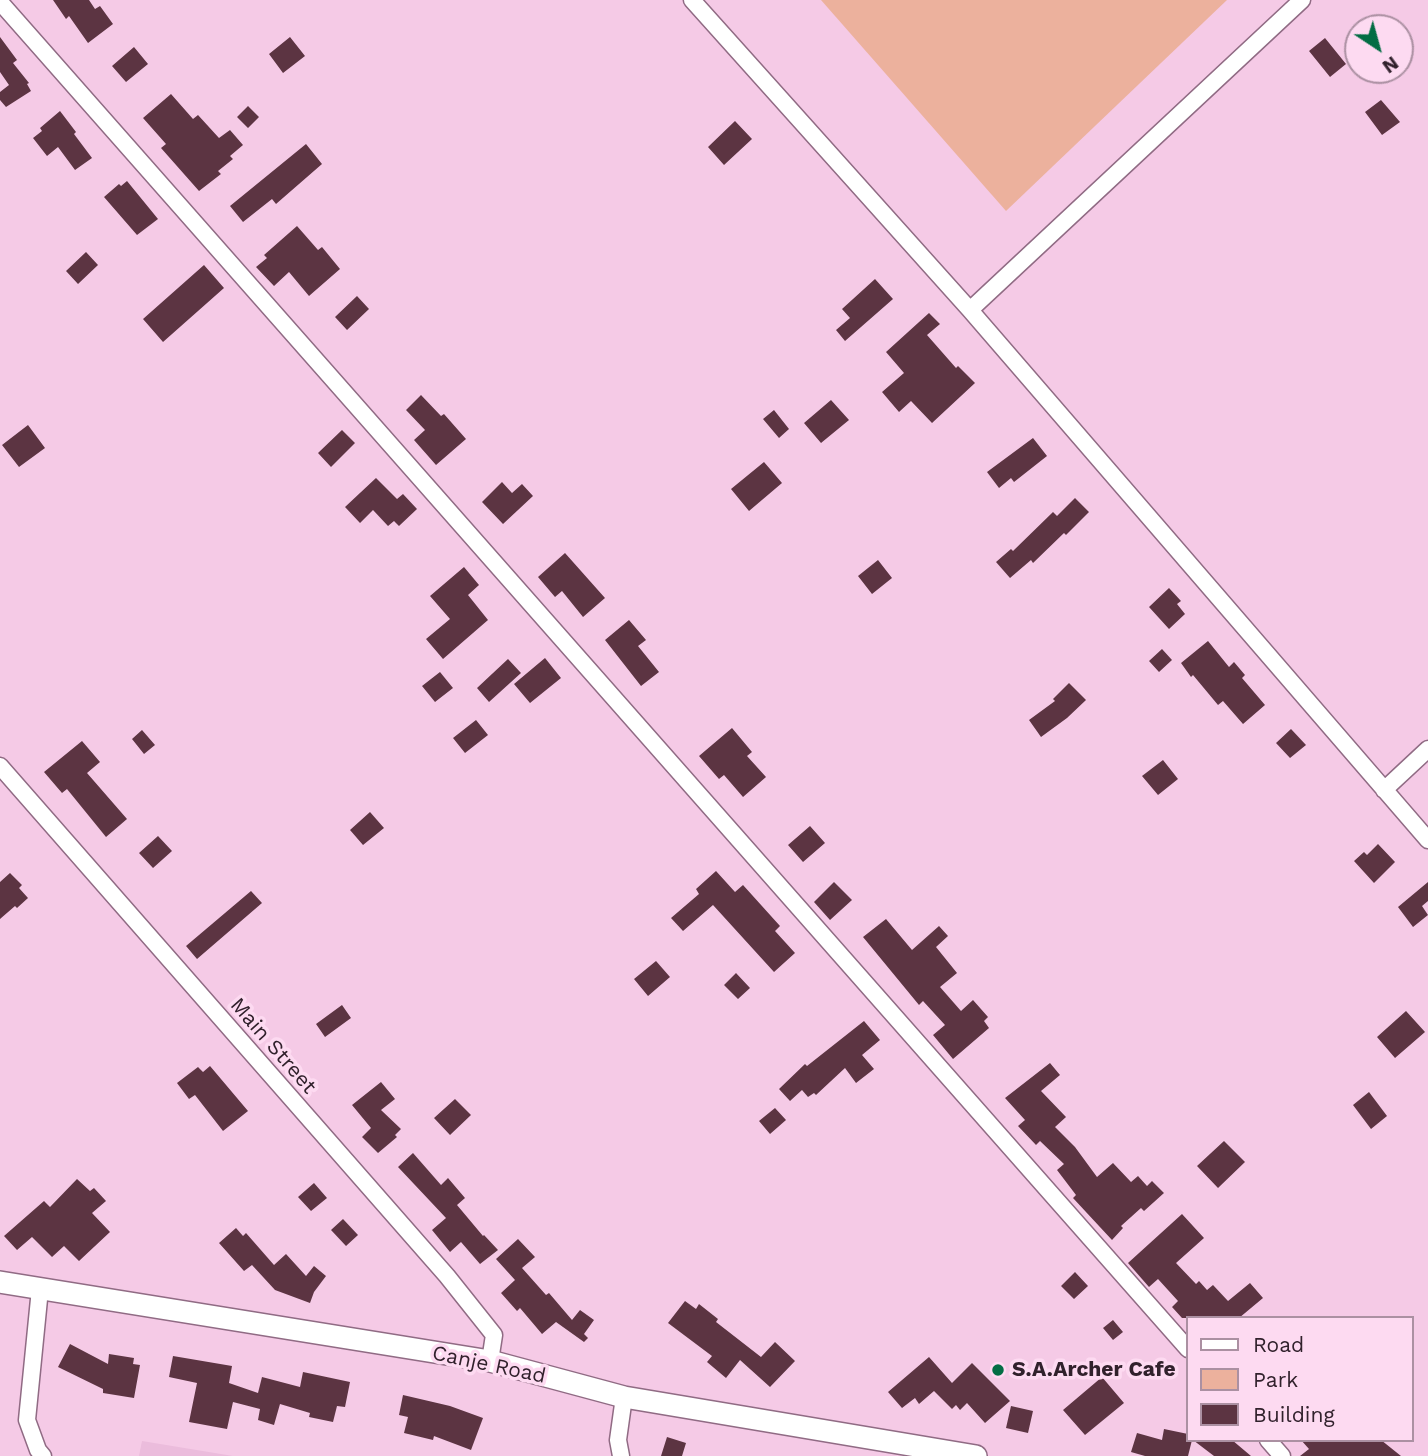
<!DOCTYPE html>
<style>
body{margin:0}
#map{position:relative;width:1428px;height:1456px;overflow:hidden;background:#f5cae6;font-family:"Work Sans",sans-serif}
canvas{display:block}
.legend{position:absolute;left:1186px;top:1316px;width:228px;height:126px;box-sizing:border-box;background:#fddaf1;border:2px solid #ab90a2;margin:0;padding:9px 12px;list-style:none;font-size:21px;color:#31212c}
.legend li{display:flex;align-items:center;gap:14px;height:35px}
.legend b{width:35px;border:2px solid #ab90a2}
.north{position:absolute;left:1344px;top:14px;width:70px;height:70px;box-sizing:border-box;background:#fddaf1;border:2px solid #ab90a2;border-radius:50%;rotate:144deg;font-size:19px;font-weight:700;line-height:28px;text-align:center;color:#31212c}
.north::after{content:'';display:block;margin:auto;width:24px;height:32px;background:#036d44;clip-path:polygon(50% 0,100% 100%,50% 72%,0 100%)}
</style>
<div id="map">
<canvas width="1428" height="1456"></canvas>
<ul class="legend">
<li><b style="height:9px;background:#fff"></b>Road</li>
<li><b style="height:19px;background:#ecb19d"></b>Park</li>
<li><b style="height:19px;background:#5c3442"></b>Building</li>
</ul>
<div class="north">N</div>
</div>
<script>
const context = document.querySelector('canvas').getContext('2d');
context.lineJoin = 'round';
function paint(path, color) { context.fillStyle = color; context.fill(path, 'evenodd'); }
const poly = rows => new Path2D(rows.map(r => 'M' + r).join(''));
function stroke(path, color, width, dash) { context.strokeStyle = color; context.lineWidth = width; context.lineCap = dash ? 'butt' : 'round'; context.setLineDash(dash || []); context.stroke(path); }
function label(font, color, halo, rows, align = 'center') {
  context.font = font + ' "Work Sans",sans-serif'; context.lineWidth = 7; context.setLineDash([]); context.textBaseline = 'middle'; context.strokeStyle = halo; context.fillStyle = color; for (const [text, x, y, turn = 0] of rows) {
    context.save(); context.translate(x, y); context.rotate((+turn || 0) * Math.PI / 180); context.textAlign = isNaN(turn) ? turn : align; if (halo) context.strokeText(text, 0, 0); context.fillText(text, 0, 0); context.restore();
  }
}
const built = poly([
 [142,1441,233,1456,139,1456]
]);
const green = poly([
 [821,0,1227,0,1006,211]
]);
const building = poly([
 [53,0,89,0,95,9,100,6,113,24,88,43,69,16,66,19],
 [0,37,17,60,13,63,29,83,27,84,31,91,6,107,0,100,0,92,9,85,0,72],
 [290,37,305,56,283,73,269,54],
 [1325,38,1346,64,1330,77,1309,51],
 [134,47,148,64,126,82,112,66],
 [171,94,193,119,198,115,219,138,230,130,243,145,230,156,233,159,218,171,221,174,199,191,161,148,166,144,143,118],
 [1381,100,1400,122,1382,135,1365,112],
 [248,106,259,117,248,128,237,117],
 [60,111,76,132,74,134,92,158,75,170,58,147,47,156,33,138,42,131,40,128],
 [735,121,752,139,724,165,708,147],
 [306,144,322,164,276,204,272,199,243,222,230,206],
 [127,181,158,219,137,235,104,197,119,184,121,186],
 [297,226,318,250,322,247,340,269,309,296,289,272,274,286,256,267,267,258,264,255],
 [86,252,98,265,78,284,66,271],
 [204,265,224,288,163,342,143,319],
 [875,279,893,299,845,341,836,330,850,318,842,309],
 [357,296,369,309,347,330,335,317],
 [929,313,940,324,927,335,956,368,958,366,975,383,932,423,911,401,899,412,882,392,904,373,886,352],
 [421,395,441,416,444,414,466,439,436,465,414,440,425,430,406,410],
 [831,400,849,420,821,443,804,423],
 [774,410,789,429,779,438,763,419],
 [28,425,45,448,19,467,2,445],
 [342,430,355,443,331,467,318,453],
 [1033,438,1047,456,1014,482,1011,478,999,488,987,472],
 [764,462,782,483,749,511,731,489],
 [376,478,397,499,403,494,417,509,399,526,394,521,388,526,373,510,360,523,345,507],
 [502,482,512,493,522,484,533,496,503,524,482,502],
 [1075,498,1089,512,1066,535,1064,533,1033,563,1031,560,1010,578,996,562,1011,549,1013,551,1053,512,1057,516],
 [565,553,605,598,583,617,562,591,555,597,538,577],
 [878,560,892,578,872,594,858,576],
 [464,567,479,585,468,595,488,620,443,659,426,639,450,619,430,596],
 [1169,588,1181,601,1177,604,1185,614,1169,629,1149,607],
 [629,620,646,640,638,646,659,672,641,686,605,640],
 [1208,641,1229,667,1234,662,1245,675,1242,678,1265,705,1243,724,1223,701,1218,705,1193,675,1191,677,1181,663],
 [1162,649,1172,660,1159,672,1149,661],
 [545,658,561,678,530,703,514,684],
 [508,659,521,673,489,702,477,688],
 [440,672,453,688,435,702,422,686],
 [1069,683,1086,700,1067,718,1041,737,1029,720,1055,701,1053,699],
 [476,720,488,735,465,753,453,738],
 [732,728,752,752,747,756,766,777,743,797,724,775,719,779,699,756],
 [1291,729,1306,745,1290,758,1276,743],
 [142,730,155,745,144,754,132,739],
 [82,741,100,762,87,773,127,819,106,837,67,789,62,793,44,772],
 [1163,760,1178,779,1158,795,1142,776],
 [370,812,384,828,363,845,350,830],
 [810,826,825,843,803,862,788,845],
 [158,836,172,851,153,868,139,853],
 [1378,844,1395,862,1374,883,1354,861,1364,852,1367,855],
 [716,871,735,892,743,885,780,926,775,931,795,953,774,972,713,905,683,931,671,918,699,894,696,889],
 [10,873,22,885,19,888,28,898,17,908,15,906,0,919,0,882],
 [834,882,852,900,830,920,814,902],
 [1428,882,1428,901,1422,906,1428,915,1413,927,1398,907],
 [251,891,262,903,197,959,186,946],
 [886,919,912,950,939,926,948,936,936,947,957,973,940,987,961,1011,973,1000,988,1017,984,1021,989,1028,953,1059,933,1035,945,1025,923,1001,919,1005,863,937],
 [656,961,670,977,648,996,634,979],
 [736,973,750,988,738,999,724,985],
 [342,1005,351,1018,325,1037,316,1024],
 [1406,1011,1425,1032,1395,1058,1377,1037],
 [864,1021,880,1040,862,1055,874,1069,856,1083,845,1068,816,1095,814,1093,808,1097,802,1090,790,1101,779,1089,805,1064,807,1066],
 [1050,1063,1060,1075,1041,1091,1066,1117,1055,1127,1075,1147,1097,1177,1113,1163,1131,1182,1138,1176,1147,1186,1152,1181,1164,1193,1144,1211,1141,1208,1121,1226,1123,1228,1112,1240,1073,1198,1076,1195,1057,1170,1064,1164,1040,1141,1036,1145,1018,1126,1025,1120,1005,1098],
 [210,1066,248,1111,223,1131,195,1095,189,1099,177,1083,198,1067,203,1072],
 [381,1082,395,1099,381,1110,401,1129,395,1135,397,1137,378,1153,362,1137,371,1128,352,1105],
 [1369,1092,1387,1116,1371,1129,1353,1105],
 [455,1099,471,1115,450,1135,434,1118],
 [775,1108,786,1120,770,1134,759,1121],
 [1224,1141,1245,1162,1218,1188,1197,1166],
 [413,1153,441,1185,448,1178,465,1198,457,1205,483,1236,484,1235,498,1250,480,1264,461,1242,450,1252,432,1230,446,1218,398,1167],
 [77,1179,90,1191,94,1188,106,1201,92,1213,110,1232,79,1261,64,1246,52,1257,32,1237,17,1250,4,1236,44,1201,50,1207],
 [314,1183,327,1198,311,1211,298,1197],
 [1182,1214,1204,1238,1176,1263,1196,1284,1199,1281,1207,1290,1213,1285,1228,1301,1250,1283,1263,1298,1239,1318,1182,1318,1172,1307,1178,1301,1158,1279,1149,1287,1128,1263],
 [343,1219,358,1235,346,1246,331,1230],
 [236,1228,243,1236,246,1233,274,1265,286,1254,306,1276,314,1266,326,1276,314,1292,310,1303,275,1290,252,1265,244,1271,219,1243],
 [518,1239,535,1257,522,1268,546,1295,549,1293,572,1320,580,1310,594,1320,584,1334,588,1338,584,1342,556,1322,542,1334,520,1308,517,1311,501,1293,515,1280,496,1259],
 [1075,1272,1088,1286,1074,1299,1061,1286],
 [685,1301,696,1309,699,1304,718,1319,716,1322,761,1357,775,1342,795,1361,770,1387,740,1360,726,1378,707,1362,712,1356,668,1323],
 [1113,1320,1123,1332,1113,1340,1103,1328],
 [70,1344,108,1364,109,1354,134,1358,133,1364,140,1365,134,1398,103,1393,103,1389,58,1367],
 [173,1356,232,1366,229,1383,258,1393,262,1377,300,1387,303,1372,350,1382,345,1407,337,1406,333,1422,309,1417,310,1413,280,1404,274,1425,258,1420,260,1409,233,1402,227,1429,189,1422,197,1383,169,1377],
 [929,1357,952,1383,972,1363,1010,1401,985,1423,967,1403,960,1410,956,1405,952,1409,934,1391,919,1404,915,1398,902,1408,888,1392],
 [1102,1377,1124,1403,1085,1435,1063,1410],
 [403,1395,450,1406,483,1418,471,1450,434,1436,433,1440,404,1433,408,1417,399,1415],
 [1011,1406,1033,1411,1028,1433,1006,1428],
 [1164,1429,1188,1434,1188,1440,1192,1440,1188,1456,1145,1456,1131,1452,1137,1433,1162,1440],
 [667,1437,686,1443,682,1456,661,1456],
 [1193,1440,1232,1440,1251,1456,1214,1456],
 [1301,1440,1381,1440,1401,1456,1300,1456,1309,1449]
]);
const street = poly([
 [692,0,970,310,1428,840],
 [0,2,1188,1349],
 [970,310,1302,0],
 [0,766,447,1276,494,1335,490,1361],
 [1384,790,1428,749],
 [40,1289,27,1420,38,1450,43,1456],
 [1268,1440,1282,1456],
 [621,1456,618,1440,624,1397]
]);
const secondary = poly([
 [0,1282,490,1361,624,1397,976,1456]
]);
const markers = [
 [998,1370,7,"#036d44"]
];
const streetNames = [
 ["Main Street",273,1046,49],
 ["Canje Road",489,1365,12]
];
const poiNames = [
 ["S.A.Archer Cafe",1012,1370]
];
paint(built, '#ebbcdc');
paint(green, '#ecb19d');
paint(building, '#5c3442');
stroke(street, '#906b84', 19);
stroke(secondary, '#906b84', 24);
stroke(street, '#fff', 16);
stroke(secondary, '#fff', 21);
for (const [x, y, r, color] of markers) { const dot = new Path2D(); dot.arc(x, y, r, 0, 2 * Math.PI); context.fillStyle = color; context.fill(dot); stroke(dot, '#fddaf1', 2.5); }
label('21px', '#31212c', '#fddaf1', streetNames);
label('bold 21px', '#31212c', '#fddaf1', poiNames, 'left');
</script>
